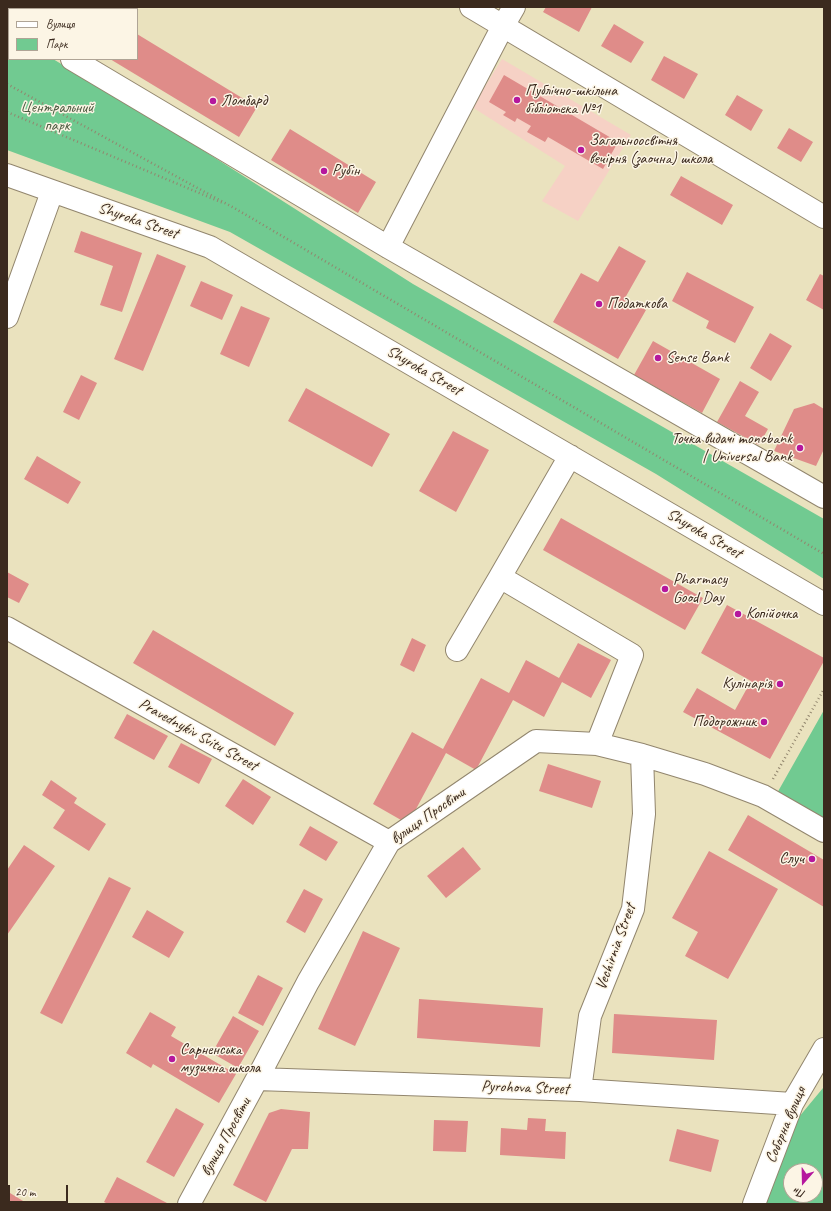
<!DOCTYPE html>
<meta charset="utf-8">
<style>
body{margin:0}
#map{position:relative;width:831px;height:1211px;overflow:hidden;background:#eae2be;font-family:Caveat,sans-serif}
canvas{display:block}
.frame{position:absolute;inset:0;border:8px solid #3b2a1e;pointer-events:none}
.legend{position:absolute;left:8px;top:8px;width:130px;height:52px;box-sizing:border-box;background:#fcf5e5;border:1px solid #afa495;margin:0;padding:5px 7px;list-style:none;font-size:12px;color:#3b2a1e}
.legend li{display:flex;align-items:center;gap:8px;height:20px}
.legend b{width:20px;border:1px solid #afa495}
.north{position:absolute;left:783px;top:1163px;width:40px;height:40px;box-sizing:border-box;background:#fcf5e5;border:1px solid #afa495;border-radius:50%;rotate:200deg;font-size:11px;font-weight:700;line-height:16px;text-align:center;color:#3b2a1e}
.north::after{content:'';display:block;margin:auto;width:14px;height:18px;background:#b5179e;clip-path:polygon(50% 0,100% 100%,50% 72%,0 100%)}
.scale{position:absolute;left:8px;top:1185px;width:60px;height:18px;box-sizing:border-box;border:2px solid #3b2a1e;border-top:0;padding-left:5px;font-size:12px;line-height:14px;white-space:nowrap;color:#3b2a1e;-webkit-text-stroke:3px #fcf5e5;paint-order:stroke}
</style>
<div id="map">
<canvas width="831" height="1211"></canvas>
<div class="frame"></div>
<ul class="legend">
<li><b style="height:5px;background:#fff"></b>Вулиця</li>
<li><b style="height:11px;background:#71ca91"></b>Парк</li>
</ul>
<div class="north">Пн</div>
<div class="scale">20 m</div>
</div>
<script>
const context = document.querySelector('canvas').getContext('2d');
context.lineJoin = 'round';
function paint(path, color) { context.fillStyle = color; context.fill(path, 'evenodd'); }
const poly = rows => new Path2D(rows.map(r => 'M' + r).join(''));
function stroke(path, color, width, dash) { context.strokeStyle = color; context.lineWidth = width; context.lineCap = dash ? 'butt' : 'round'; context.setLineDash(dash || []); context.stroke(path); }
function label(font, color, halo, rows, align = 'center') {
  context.font = font + ' Caveat,sans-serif'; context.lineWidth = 3; context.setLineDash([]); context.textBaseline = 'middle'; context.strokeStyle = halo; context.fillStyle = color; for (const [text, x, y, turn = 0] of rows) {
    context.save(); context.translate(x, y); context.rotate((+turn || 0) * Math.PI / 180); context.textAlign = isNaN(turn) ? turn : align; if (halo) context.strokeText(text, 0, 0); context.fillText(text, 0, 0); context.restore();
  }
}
const built = poly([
 [502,59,631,135,578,221,542,201,565,166,472,107]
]);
const green = poly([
 [7,32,9,33,9,59,53,59,179,135,413,284,824,519,824,579,656,474,230,232,7,150],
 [824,710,824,822,776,795],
 [823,1088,824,1204,760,1204,789,1129],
 [791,1171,815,1171,815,1195,791,1195]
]);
const building = poly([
 [25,7,93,7,96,9,28,9],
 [546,7,592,7,579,32,543,12],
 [614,24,644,42,631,63,601,46],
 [137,34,257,107,239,137,110,59,137,59],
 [664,56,698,74,684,99,651,80],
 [504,75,618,142,603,169,548,137,545,142,527,132,531,126,517,118,515,122,503,115,506,112,489,102],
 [737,95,763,110,751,131,725,115],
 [789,128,813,142,801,162,777,148],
 [290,129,376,182,358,213,271,160],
 [681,176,733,205,722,225,670,195],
 [81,231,142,253,122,312,100,305,113,266,74,252],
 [619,246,646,261,625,298,646,310,618,359,553,322,581,273,598,282],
 [157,254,186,266,143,371,114,359],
 [687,272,754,307,735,343,706,328,709,321,672,301],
 [820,274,824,276,824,310,806,300],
 [201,281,233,295,222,320,190,306],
 [241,306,270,318,249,367,220,354],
 [770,333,792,346,771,381,750,368],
 [653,341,720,379,702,413,634,375],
 [81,375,97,383,79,420,63,412],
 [740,381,759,392,745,416,768,429,759,445,717,422],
 [306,388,390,434,372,467,288,421],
 [814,403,824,409,824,449,816,466,774,451,794,409],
 [453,431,489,450,456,512,419,491],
 [37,456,81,482,68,504,24,479],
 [561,518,703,598,685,630,543,550],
 [7,572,29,584,19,603,7,597],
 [727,605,824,658,824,661,770,759,683,712,697,688,735,710,751,681,701,653],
 [153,630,294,713,275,746,133,663],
 [412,638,426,645,414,672,400,665],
 [578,643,611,660,591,698,562,682,544,717,513,700,476,770,446,753,408,824,373,804,412,732,443,749,481,678,509,693,526,660,559,678],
 [127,714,168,736,154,760,114,738],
 [181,743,212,759,199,784,168,767],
 [548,764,601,781,592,808,539,791],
 [243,779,271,797,253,825,225,806],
 [51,780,77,798,74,803,106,824,89,851,53,828,65,810,42,795],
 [748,815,824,860,824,907,728,850],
 [310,826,338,842,326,861,299,845],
 [24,845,55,866,7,935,7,870],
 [463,847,481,869,446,898,427,876],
 [709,851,778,889,728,979,685,956,698,932,672,918],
 [109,877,131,888,62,1024,40,1013],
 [304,889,323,899,305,933,286,922],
 [147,910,184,932,169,958,132,937],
 [363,931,400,948,355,1046,318,1029],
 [258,975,283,988,263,1026,238,1013],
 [419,999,543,1008,540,1047,417,1038],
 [150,1012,176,1027,171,1036,236,1074,219,1103,153,1064,151,1068,126,1053],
 [614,1014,717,1020,714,1060,612,1053],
 [233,1016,259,1031,238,1068,212,1053],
 [176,1108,204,1124,174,1177,146,1162],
 [281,1109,310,1112,308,1149,292,1149,266,1202,233,1185,269,1113],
 [528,1118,546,1119,545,1131,566,1132,565,1159,500,1155,501,1128,527,1130],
 [434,1120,468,1121,466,1152,433,1151],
 [677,1129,719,1140,711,1172,669,1161],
 [117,1177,167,1203,167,1204,108,1204,104,1202],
 [10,1193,28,1204,7,1204,7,1198]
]);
const path = poly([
 [7,84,236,209,824,554],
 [7,112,223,203],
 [773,779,824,689]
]);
const minor = poly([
 [471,7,824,217],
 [7,21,9,22],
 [72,59,388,247,824,497],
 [7,175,210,247,824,604],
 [388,247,503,26,514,7],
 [7,317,52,192],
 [570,456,500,577,632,655,597,744],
 [7,628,389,842],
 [457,650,500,577],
 [257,1079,580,1090,792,1104],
 [580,1090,590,1016,633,909,644,814,642,755],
 [189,1204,257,1079,308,982,389,842,536,741,597,744,642,755,705,774,763,796,824,831],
 [754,1204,792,1104,824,1049]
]);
const markers = [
 [517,100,4,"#b5179e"],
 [213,101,4,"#b5179e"],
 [581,150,4,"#b5179e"],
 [324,171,4,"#b5179e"],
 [599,304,4,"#b5179e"],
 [658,358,4,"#b5179e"],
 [800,448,4,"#b5179e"],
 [665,589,4,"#b5179e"],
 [738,614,4,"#b5179e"],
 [780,684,4,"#b5179e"],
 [764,722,4,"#b5179e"],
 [812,859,4,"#b5179e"],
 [172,1059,4,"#b5179e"]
];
const poiNames = [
 ["Публічно-шкільна",525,91],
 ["бібліотека №1",525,109],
 ["Ломбард",221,101],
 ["Загальноосвітня",589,141],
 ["вечірня (заочна) школа",589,159],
 ["Рубін",332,171],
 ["Податкова",607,304],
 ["Sense Bank",666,358],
 ["Точка видачі monobank",792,439,"right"],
 ["| Universal Bank",792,457,"right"],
 ["Pharmacy",673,580],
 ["Good Day",673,598],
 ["Копійочка",746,614],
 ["Кулінарія",772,684,"right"],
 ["Подорожник",756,722,"right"],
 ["Случ",804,859,"right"],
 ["Сарненська",180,1050],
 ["музична школа",180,1068]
];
const parkNames = [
 ["Центральний",57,108],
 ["парк",57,126]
];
const streetNames = [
 ["Shyroka Street",138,221,19],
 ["Shyroka Street",424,371,30],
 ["Shyroka Street",704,534,30],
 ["Pravednykiv Svitu Street",198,735,29],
 ["вулиця Просвіти",428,816,-35],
 ["Vechirnia Street",616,947,-70],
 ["Pyrohova Street",525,1088,2],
 ["Соборна вулиця",786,1125,-67],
 ["вулиця Просвіти",226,1137,-61]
];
paint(built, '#f6d1c5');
paint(green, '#71ca91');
paint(building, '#df8c89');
stroke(minor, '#92866e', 24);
stroke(path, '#92866e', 2.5, [1, 3]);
stroke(minor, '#fff', 22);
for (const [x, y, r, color] of markers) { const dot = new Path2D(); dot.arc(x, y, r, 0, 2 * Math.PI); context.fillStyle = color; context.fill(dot); stroke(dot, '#fcf5e5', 1.5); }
label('16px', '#3b2a1e', '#fcf5e5', poiNames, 'left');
label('16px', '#4b5a40', '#fcf5e5', parkNames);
label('16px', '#3b2a1e', '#fcf5e5', streetNames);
</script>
